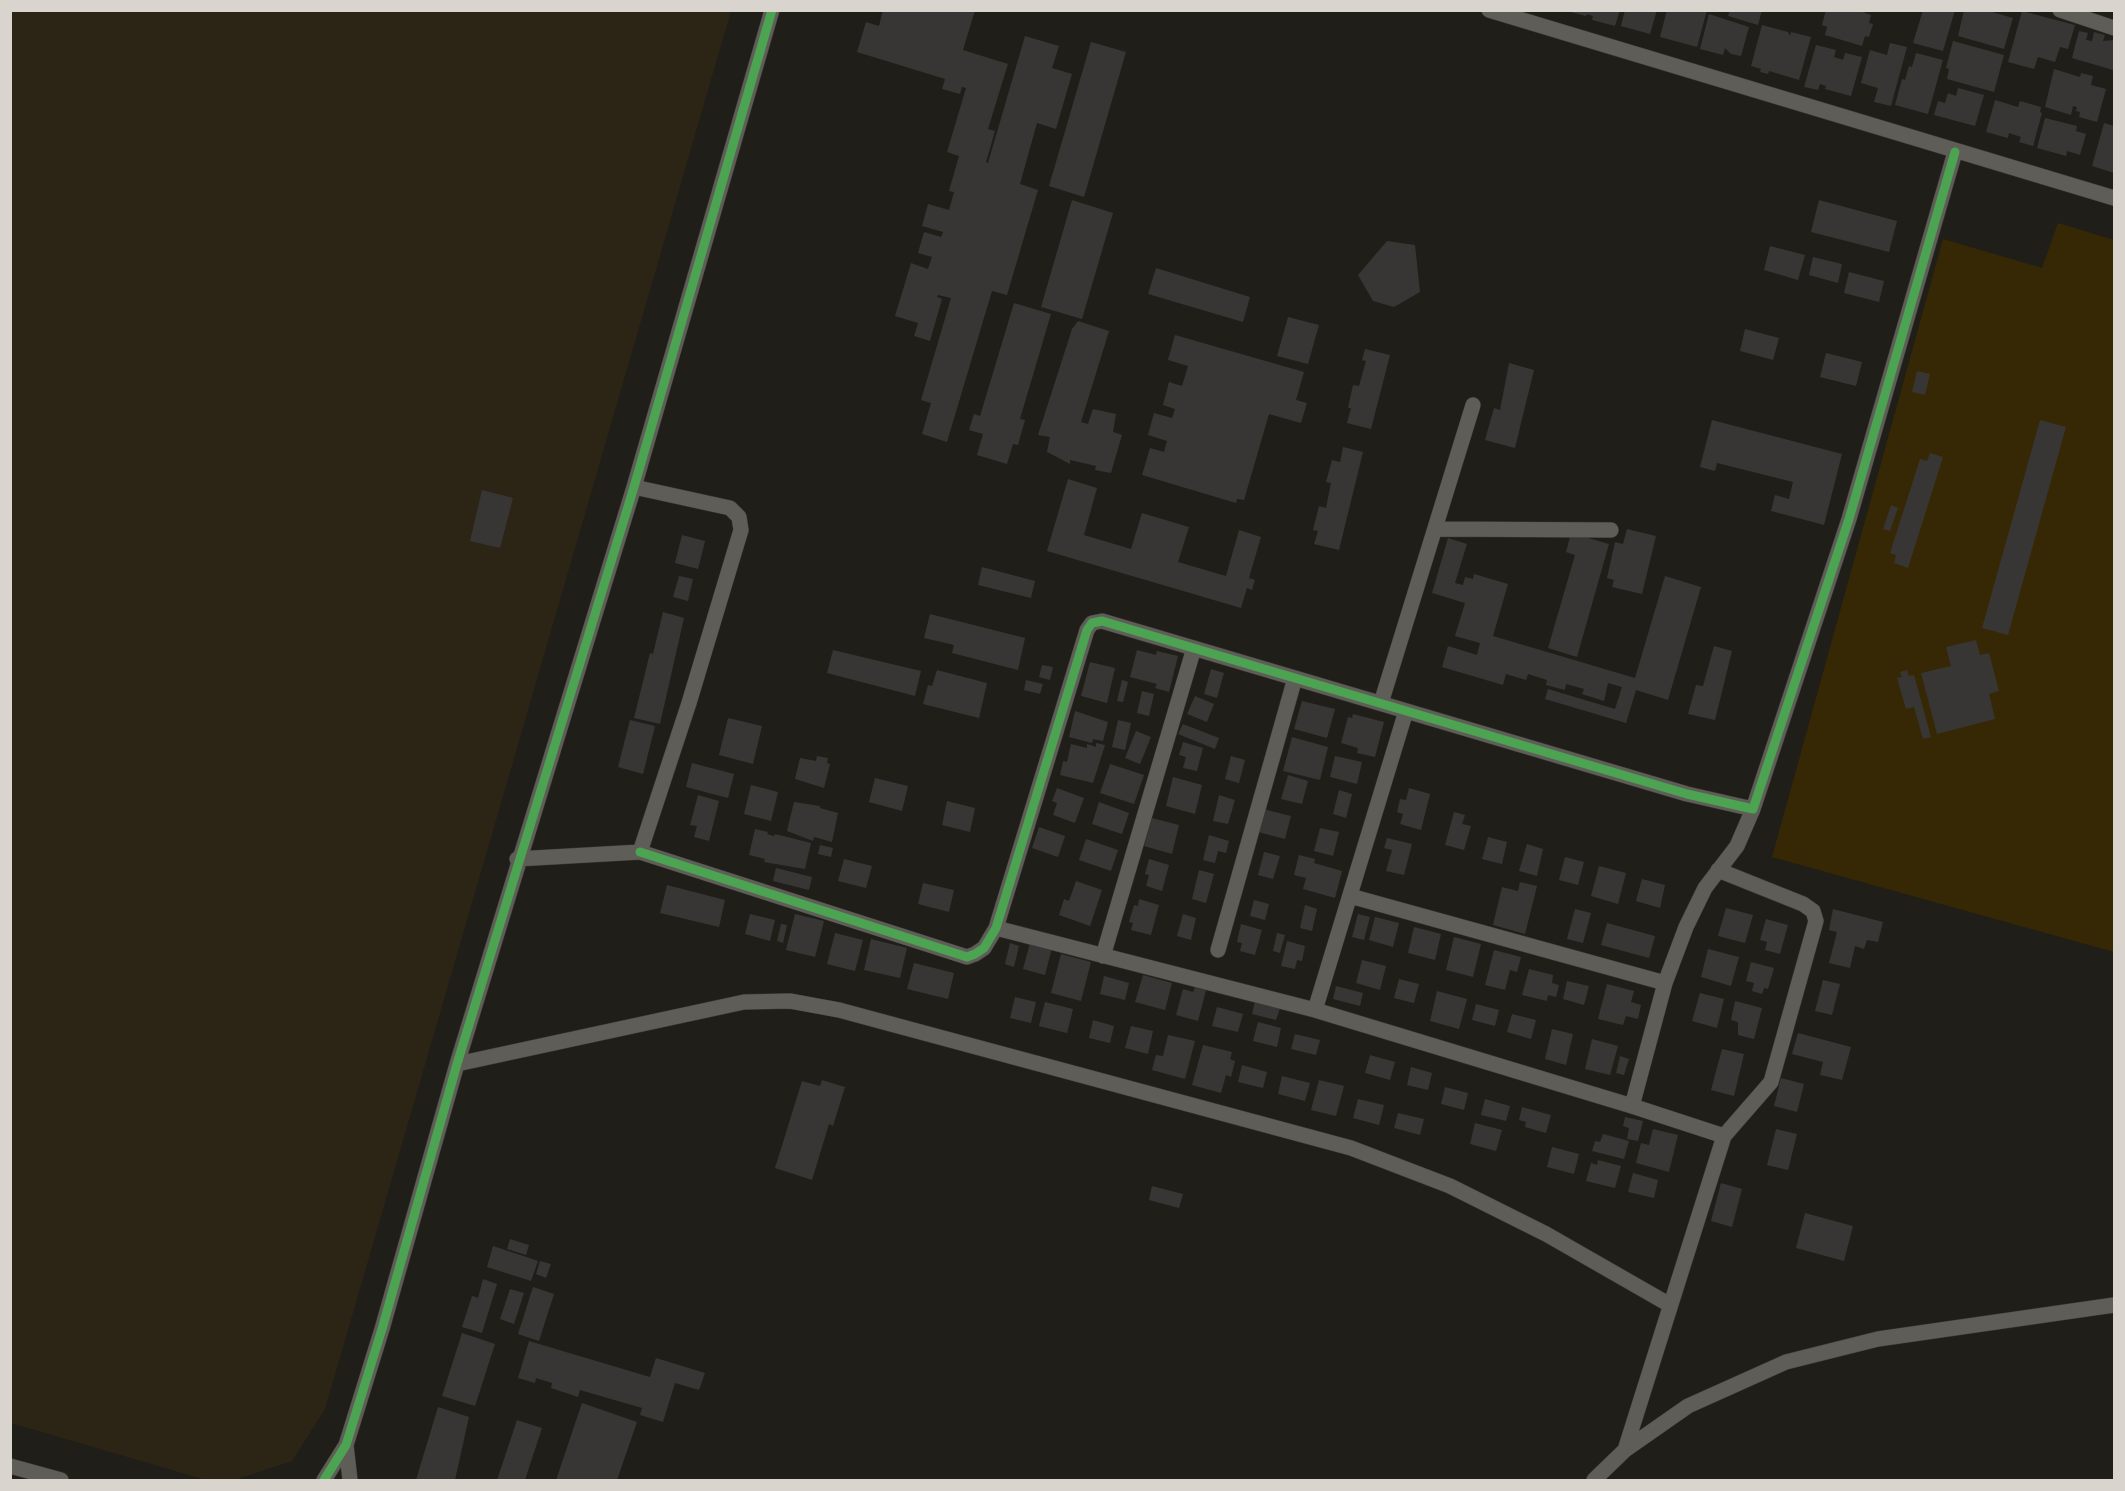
<!DOCTYPE html>
<style>
body{margin:0}
#map{position:relative;width:2125px;height:1491px;overflow:hidden;background:#201e18;font-family:Inter,sans-serif}
canvas{display:block}
.frame{position:absolute;inset:0;border:12px solid #d9d5ce;pointer-events:none}
</style>
<div id="map">
<canvas width="2125" height="1491"></canvas>
<div class="frame"></div>
</div>
<script>
const context = document.querySelector('canvas').getContext('2d');
context.lineJoin = 'round';
function paint(path, color) { context.fillStyle = color; context.fill(path, 'evenodd'); }
const poly = rows => new Path2D(rows.map(r => 'M' + r).join(''));
function stroke(path, color, width, dash) { context.strokeStyle = color; context.lineWidth = width; context.lineCap = dash ? 'butt' : 'round'; context.setLineDash(dash || []); context.stroke(path); }
const built = poly([
 [10,11,731,11,325,1409,292,1461,235,1480,206,1480,11,1423]
]);
const green = poly([
 [2058,223,2114,240,2114,952,1772,857,1943,239,2042,268]
]);
const building = poly([
 [883,10,975,10,963,50,1008,64,988,129,995,131,986,162,988,163,1025,36,1059,46,1052,68,1072,74,1056,129,1037,123,1020,184,1038,190,1007,295,992,291,947,442,922,434,931,403,921,400,951,298,938,295,937,297,942,299,930,341,914,336,918,323,895,316,911,263,928,269,932,257,918,253,924,232,941,237,943,232,922,226,928,204,949,210,954,192,949,191,959,156,947,152,966,88,962,87,960,94,942,89,945,79,857,52,866,22,879,26],
 [1620,10,1615,26,1592,20,1593,16,1587,14,1586,16,1567,11],
 [1625,10,1657,10,1650,34,1621,26],
 [1667,10,1707,10,1697,47,1660,37],
 [1730,10,1762,10,1758,25,1728,16],
 [1826,10,1857,10,1871,15,1869,23,1873,24,1869,37,1865,36,1862,46,1825,35,1827,27,1822,25],
 [1923,10,1955,10,1943,51,1913,43],
 [1964,10,1985,10,2013,18,2004,49,1958,36],
 [2022,11,2075,25,2068,49,2060,47,2055,62,2038,57,2034,69,2008,62],
 [1709,14,1749,27,1741,56,1731,54,1725,48,1723,55,1700,49],
 [1762,25,1788,32,1790,36,1791,32,1811,37,1799,80,1769,71,1768,74,1760,72,1761,69,1751,66],
 [2079,31,2088,33,2086,40,2092,41,2094,32,2105,35,2103,41,2114,40,2113,70,2072,58],
 [1953,41,2004,55,1994,92,1947,79,1949,69,1946,68],
 [1091,42,1126,52,1084,197,1049,186],
 [1890,43,1907,47,1891,106,1874,102,1878,88,1861,83,1870,50,1887,55],
 [1816,45,1836,50,1834,57,1843,60,1845,53,1862,57,1851,96,1825,89,1826,86,1820,84,1818,90,1804,87],
 [1916,53,1943,60,1928,114,1895,105,1902,79,1905,80,1909,66,1912,67],
 [2054,69,2080,77,2081,73,2093,76,2091,85,2106,89,2097,122,2079,117,2080,112,2076,111,2077,107,2073,106,2071,115,2045,107],
 [1958,88,1984,95,1975,126,1934,115,1938,101,1945,103,1948,93,1956,96],
 [1995,100,2018,107,2020,101,2041,107,2040,112,2042,113,2033,146,2019,142,2021,137,2009,133,2008,138,1986,132],
 [2045,118,2077,126,2076,131,2086,134,2080,155,2067,151,2066,156,2037,148],
 [2104,123,2114,126,2114,173,2092,166],
 [1072,200,1113,213,1082,319,1041,307],
 [1819,200,1897,221,1889,252,1811,232],
 [1387,241,1415,245,1420,292,1394,307,1373,301,1358,275],
 [1770,246,1805,255,1798,280,1764,270],
 [1813,257,1842,264,1838,283,1809,275],
 [1156,268,1250,297,1243,322,1148,294],
 [1849,272,1884,281,1879,302,1844,293],
 [1014,303,1051,314,1020,419,1025,420,1018,445,1013,444,1007,464,977,455,983,434,969,430,974,414,980,416],
 [1288,317,1319,325,1308,364,1277,356],
 [1078,321,1109,331,1081,422,1088,424,1093,409,1116,414,1113,432,1122,435,1111,473,1095,470,1096,466,1070,460,1070,464,1047,452,1050,437,1038,435,1072,329],
 [1745,329,1779,338,1773,360,1740,351],
 [1175,335,1304,372,1296,400,1307,403,1301,423,1269,414,1244,500,1237,499,1236,503,1142,475,1150,448,1164,452,1167,441,1148,435,1154,413,1172,418,1175,409,1163,405,1169,382,1182,386,1188,366,1168,360],
 [1365,349,1390,355,1371,429,1347,423,1351,408,1348,408,1353,385,1359,386,1366,361,1362,360],
 [1826,353,1862,362,1856,386,1820,377],
 [1509,363,1534,370,1515,448,1485,440,1494,408,1500,410],
 [1917,371,1930,374,1925,395,1912,392],
 [1712,420,1842,454,1824,525,1771,511,1775,495,1789,499,1793,482,1717,463,1715,471,1700,467],
 [2040,420,2066,427,2008,635,1982,628],
 [1343,447,1363,452,1339,550,1314,544,1318,531,1313,530,1319,506,1326,508,1331,483,1326,482,1332,460,1340,462],
 [1930,453,1943,457,1908,568,1894,563,1896,555,1890,553,1920,459,1927,461],
 [1068,479,1097,488,1084,535,1131,549,1142,513,1189,527,1178,562,1226,576,1239,530,1261,537,1249,578,1255,580,1252,590,1247,588,1241,608,1047,551],
 [482,490,513,498,500,548,470,541],
 [1891,505,1898,508,1890,531,1883,529],
 [1627,529,1656,536,1642,594,1612,587,1614,580,1607,578,1615,542,1623,544],
 [1571,533,1609,544,1577,657,1548,648,1575,555,1566,552],
 [682,535,705,541,698,569,675,563],
 [1448,538,1467,544,1455,583,1463,585,1465,577,1473,579,1474,574,1508,584,1493,636,1635,678,1665,576,1701,587,1668,700,1636,690,1626,723,1545,699,1548,689,1615,709,1622,687,1608,683,1604,701,1582,694,1584,689,1566,684,1565,690,1546,685,1547,680,1528,674,1526,680,1506,674,1503,685,1442,667,1448,646,1477,655,1480,643,1455,636,1465,603,1432,593],
 [982,567,1035,581,1031,598,978,585],
 [679,576,693,579,688,601,673,597],
 [663,612,684,618,660,724,634,718,650,653,653,654],
 [930,614,1025,638,1018,670,952,653,954,645,924,638],
 [1976,640,1980,655,1989,653,1999,691,1989,694,1995,719,1937,734,1921,673,1951,666,1946,647],
 [1714,646,1732,651,1715,720,1688,714,1696,685,1703,686],
 [833,650,921,671,915,696,827,673],
 [1137,650,1156,655,1157,651,1178,656,1169,692,1155,688,1157,684,1130,677],
 [1090,662,1115,668,1107,703,1081,696],
 [1042,665,1053,667,1050,680,1039,677],
 [1211,669,1224,673,1217,698,1204,694],
 [937,670,987,683,979,718,923,704,928,685,932,686],
 [1907,670,1909,676,1914,675,1931,737,1923,739,1914,707,1906,709,1897,678,1902,677,1900,672],
 [1026,680,1043,684,1040,694,1024,690],
 [1122,680,1128,682,1123,702,1117,701],
 [1142,691,1154,694,1149,716,1137,713],
 [1195,696,1214,704,1207,722,1187,714],
 [1302,701,1335,709,1327,738,1294,729],
 [1075,711,1108,722,1103,741,1093,739,1092,743,1069,737],
 [1353,714,1384,722,1375,757,1357,753,1358,748,1341,743,1348,717,1352,718],
 [728,718,762,726,753,764,719,755],
 [630,720,655,726,643,774,618,767],
 [1118,720,1131,723,1125,750,1112,747],
 [1183,724,1219,738,1215,749,1178,734],
 [1136,731,1151,737,1140,764,1125,758],
 [1292,737,1328,747,1320,780,1283,771],
 [1183,742,1203,748,1197,771,1183,768,1186,757,1179,755],
 [1096,743,1105,745,1093,783,1060,775,1063,761,1067,762,1071,744,1087,748,1087,744,1096,747],
 [817,756,828,758,827,763,830,764,824,788,795,779,800,758,816,761],
 [1231,756,1245,760,1239,783,1225,779],
 [1335,756,1362,762,1357,784,1330,777],
 [692,763,734,774,728,798,686,787],
 [1110,764,1144,775,1134,804,1100,793],
 [1288,775,1308,781,1302,804,1281,799],
 [1173,777,1202,785,1195,814,1166,806],
 [875,778,908,786,902,811,869,802],
 [751,785,778,792,771,821,744,814],
 [1057,788,1084,798,1075,823,1053,815,1057,803,1052,801],
 [1409,788,1430,794,1421,830,1400,824,1403,814,1397,812,1400,799,1406,800],
 [1339,790,1352,794,1346,818,1333,814],
 [698,795,719,801,709,841,694,837,697,826,690,825],
 [1219,795,1235,800,1228,824,1213,821],
 [947,801,975,808,970,832,942,825],
 [794,802,820,806,820,808,838,813,832,842,814,837,813,841,787,831],
 [1099,802,1129,813,1122,834,1092,824],
 [1263,809,1291,816,1285,839,1258,832],
 [1454,812,1465,815,1462,824,1471,826,1464,850,1445,845],
 [1152,818,1179,825,1172,854,1144,846],
 [1039,827,1065,836,1058,857,1032,848],
 [1320,828,1339,832,1333,856,1314,851],
 [755,829,768,832,767,834,774,836,775,834,811,843,805,869,764,862,765,859,749,855],
 [1209,835,1229,841,1226,853,1218,851,1215,863,1203,860],
 [1488,837,1507,842,1502,864,1482,859],
 [1387,838,1412,844,1404,875,1386,871,1392,850,1384,848],
 [1086,839,1118,850,1111,871,1079,860],
 [1527,844,1543,849,1537,876,1519,871],
 [820,845,833,848,831,857,818,854],
 [1264,852,1280,856,1273,879,1258,875],
 [1299,855,1315,859,1314,863,1342,871,1335,898,1303,889,1306,878,1294,875],
 [1565,857,1584,862,1578,885,1559,880],
 [844,859,872,866,866,888,838,881],
 [1149,859,1169,865,1162,891,1146,886,1149,875,1145,874],
 [1599,866,1626,873,1618,904,1591,896],
 [776,868,812,877,809,890,773,881],
 [1199,870,1214,874,1206,903,1192,899],
 [1642,879,1665,885,1660,908,1636,901],
 [1076,881,1102,890,1090,926,1059,915,1064,899,1069,901],
 [1520,882,1537,886,1525,934,1493,925,1502,887,1518,891],
 [923,883,954,890,949,912,918,904],
 [667,885,725,900,719,927,660,913],
 [1139,899,1159,905,1151,935,1131,930,1133,923,1129,922,1134,905,1138,906],
 [1254,900,1269,904,1265,920,1250,916],
 [1305,905,1317,909,1312,931,1300,928],
 [1726,908,1753,915,1745,943,1718,936],
 [1575,909,1591,913,1583,943,1567,939],
 [1833,909,1883,922,1878,942,1867,940,1864,949,1855,946,1850,968,1829,963,1837,932,1829,930],
 [750,914,775,920,770,941,745,934],
 [795,914,824,921,815,957,786,950],
 [1183,914,1196,918,1191,940,1177,936],
 [1358,914,1370,917,1364,940,1352,937],
 [1375,917,1399,923,1393,947,1369,940],
 [1766,919,1788,925,1780,954,1765,950,1767,942,1760,940],
 [1607,923,1655,936,1649,958,1601,945],
 [781,924,787,925,783,943,777,941],
 [1241,924,1262,930,1255,955,1240,951,1242,943,1237,942],
 [1414,927,1441,934,1435,960,1408,953],
 [835,933,863,940,855,971,827,964],
 [1277,933,1285,935,1280,953,1273,951],
 [1454,937,1481,944,1473,977,1446,970],
 [871,939,907,948,900,978,864,970],
 [1287,941,1305,946,1302,961,1297,960,1295,969,1281,966],
 [1010,943,1019,946,1014,967,1005,964],
 [1030,943,1052,948,1045,975,1023,969],
 [1708,949,1739,957,1731,986,1701,977],
 [1494,950,1521,957,1517,972,1510,970,1505,990,1485,985],
 [1061,954,1091,962,1081,1001,1051,993],
 [1362,960,1386,966,1380,990,1356,983],
 [1751,962,1774,968,1768,989,1764,988,1762,994,1752,991,1754,983,1746,981],
 [914,963,954,973,948,999,907,989],
 [1529,969,1553,975,1552,983,1559,985,1556,997,1548,995,1547,1001,1522,995],
 [1143,975,1172,983,1165,1010,1135,1002],
 [1104,976,1129,983,1125,1000,1100,994],
 [1399,979,1419,984,1414,1003,1394,998],
 [1823,980,1840,984,1832,1015,1815,1011],
 [1567,981,1589,986,1584,1005,1563,999],
 [1607,984,1634,991,1631,1002,1641,1005,1638,1019,1626,1016,1623,1025,1598,1019],
 [1336,986,1363,993,1360,1006,1333,999],
 [1195,987,1206,990,1198,1021,1176,1015,1183,989,1193,992],
 [1437,991,1467,999,1459,1029,1430,1021],
 [1700,993,1724,999,1717,1028,1692,1021],
 [1015,997,1036,1002,1031,1023,1010,1018],
 [1255,1001,1280,1008,1276,1020,1252,1014],
 [1735,1001,1762,1008,1754,1039,1738,1035,1738,1022,1731,1020],
 [1045,1002,1073,1009,1067,1033,1039,1026],
 [1476,1004,1499,1010,1495,1026,1472,1020],
 [1217,1007,1243,1014,1238,1032,1212,1026],
 [1512,1014,1536,1020,1531,1039,1507,1032],
 [1093,1020,1114,1026,1110,1043,1089,1038],
 [1258,1022,1281,1028,1277,1047,1253,1041],
 [1131,1026,1153,1031,1148,1054,1125,1048],
 [1552,1029,1573,1034,1566,1065,1545,1059],
 [1798,1033,1851,1047,1842,1080,1820,1075,1823,1062,1792,1054],
 [1295,1034,1320,1040,1316,1055,1291,1049],
 [1168,1035,1195,1041,1185,1079,1152,1070,1156,1055,1163,1056],
 [1592,1039,1618,1046,1610,1075,1585,1069],
 [1203,1045,1232,1052,1230,1059,1235,1061,1231,1077,1226,1075,1221,1093,1192,1085],
 [1722,1049,1744,1054,1734,1096,1711,1090],
 [1370,1055,1395,1062,1390,1080,1365,1073],
 [1620,1056,1629,1059,1624,1075,1616,1073],
 [1242,1065,1267,1072,1263,1088,1238,1082],
 [1411,1067,1432,1073,1428,1090,1407,1085],
 [1282,1076,1310,1083,1305,1101,1278,1094],
 [1781,1078,1804,1084,1797,1112,1774,1106],
 [822,1080,845,1087,833,1126,829,1124,812,1180,775,1168,802,1081,820,1086],
 [1319,1080,1344,1086,1336,1116,1311,1110],
 [1445,1087,1468,1093,1464,1110,1441,1104],
 [1358,1099,1384,1105,1379,1125,1353,1118],
 [1485,1099,1510,1106,1506,1121,1481,1115],
 [1522,1107,1551,1115,1546,1133,1525,1127,1526,1122,1519,1120],
 [1398,1113,1424,1119,1420,1135,1394,1128],
 [1625,1117,1643,1121,1638,1141,1627,1139,1629,1128,1623,1126],
 [1475,1123,1502,1130,1496,1151,1470,1144],
 [1653,1129,1678,1135,1669,1172,1636,1163,1641,1143,1649,1145],
 [1776,1129,1797,1134,1788,1170,1767,1165],
 [1603,1134,1629,1141,1624,1159,1592,1151,1595,1141,1600,1142],
 [1552,1147,1579,1154,1574,1174,1547,1167],
 [1598,1160,1621,1166,1615,1188,1586,1181,1591,1163,1597,1165],
 [1633,1173,1658,1180,1654,1198,1628,1192],
 [1721,1183,1742,1189,1732,1227,1711,1221],
 [1152,1186,1183,1194,1179,1208,1149,1200],
 [1805,1213,1853,1226,1844,1261,1796,1248],
 [510,1239,529,1245,526,1255,507,1249],
 [493,1246,538,1261,531,1281,487,1267],
 [540,1261,551,1264,546,1278,536,1274],
 [483,1279,497,1284,482,1333,462,1327,472,1296,478,1298],
 [533,1287,554,1294,539,1341,518,1334],
 [510,1289,524,1293,514,1324,500,1319],
 [462,1333,495,1344,475,1406,442,1396],
 [529,1341,650,1377,656,1358,705,1373,699,1390,675,1383,663,1422,640,1415,642,1408,580,1390,578,1397,551,1388,552,1383,536,1378,535,1383,518,1378],
 [582,1403,637,1422,617,1480,556,1480],
 [438,1407,469,1417,455,1480,416,1480],
 [517,1420,542,1428,525,1480,497,1480]
]);
const minor = poly([
 [1489,10,2114,198],
 [2060,10,2114,28],
 [1435,529,1611,530],
 [1381,703,1473,405],
 [640,852,967,957,975,954,984,948,996,928,1087,630,1092,623,1102,621,1687,794,1753,809,1849,519,1955,152],
 [517,859,640,852,689,703,741,530,739,517,730,508,634,487],
 [1350,896,1665,983],
 [996,928,1315,1010,1632,1106,1724,1136],
 [1218,950,1295,678],
 [1103,956,1194,648],
 [1315,1010,1406,711],
 [457,1064,744,1002,790,1001,839,1010,1351,1148,1450,1186,1546,1234,1670,1305],
 [1632,1106,1665,983,1686,927,1705,888,1737,846,1753,809],
 [346,1445,350,1480],
 [1625,1450,1724,1136,1771,1082,1816,921,1813,911,1803,904,1718,870],
 [10,1466,61,1480],
 [324,1480,346,1445,382,1329,457,1064,634,487,772,10],
 [1594,1480,1625,1450,1688,1406,1786,1362,1878,1339,2114,1305]
]);
const cycleway = poly([
 [640,852,967,957,975,954,984,948,996,928,1087,630,1092,623,1102,621,1687,794,1753,809,1849,519,1955,152],
 [324,1480,346,1445,382,1329,457,1064,634,487,772,10]
]);
paint(built, '#2c2515');
paint(green, '#362804');
paint(building, '#383635');
stroke(minor, '#3b3934', 16);
stroke(minor, '#5f5d58', 15);
stroke(cycleway, '#4ca352', 9);
</script>
